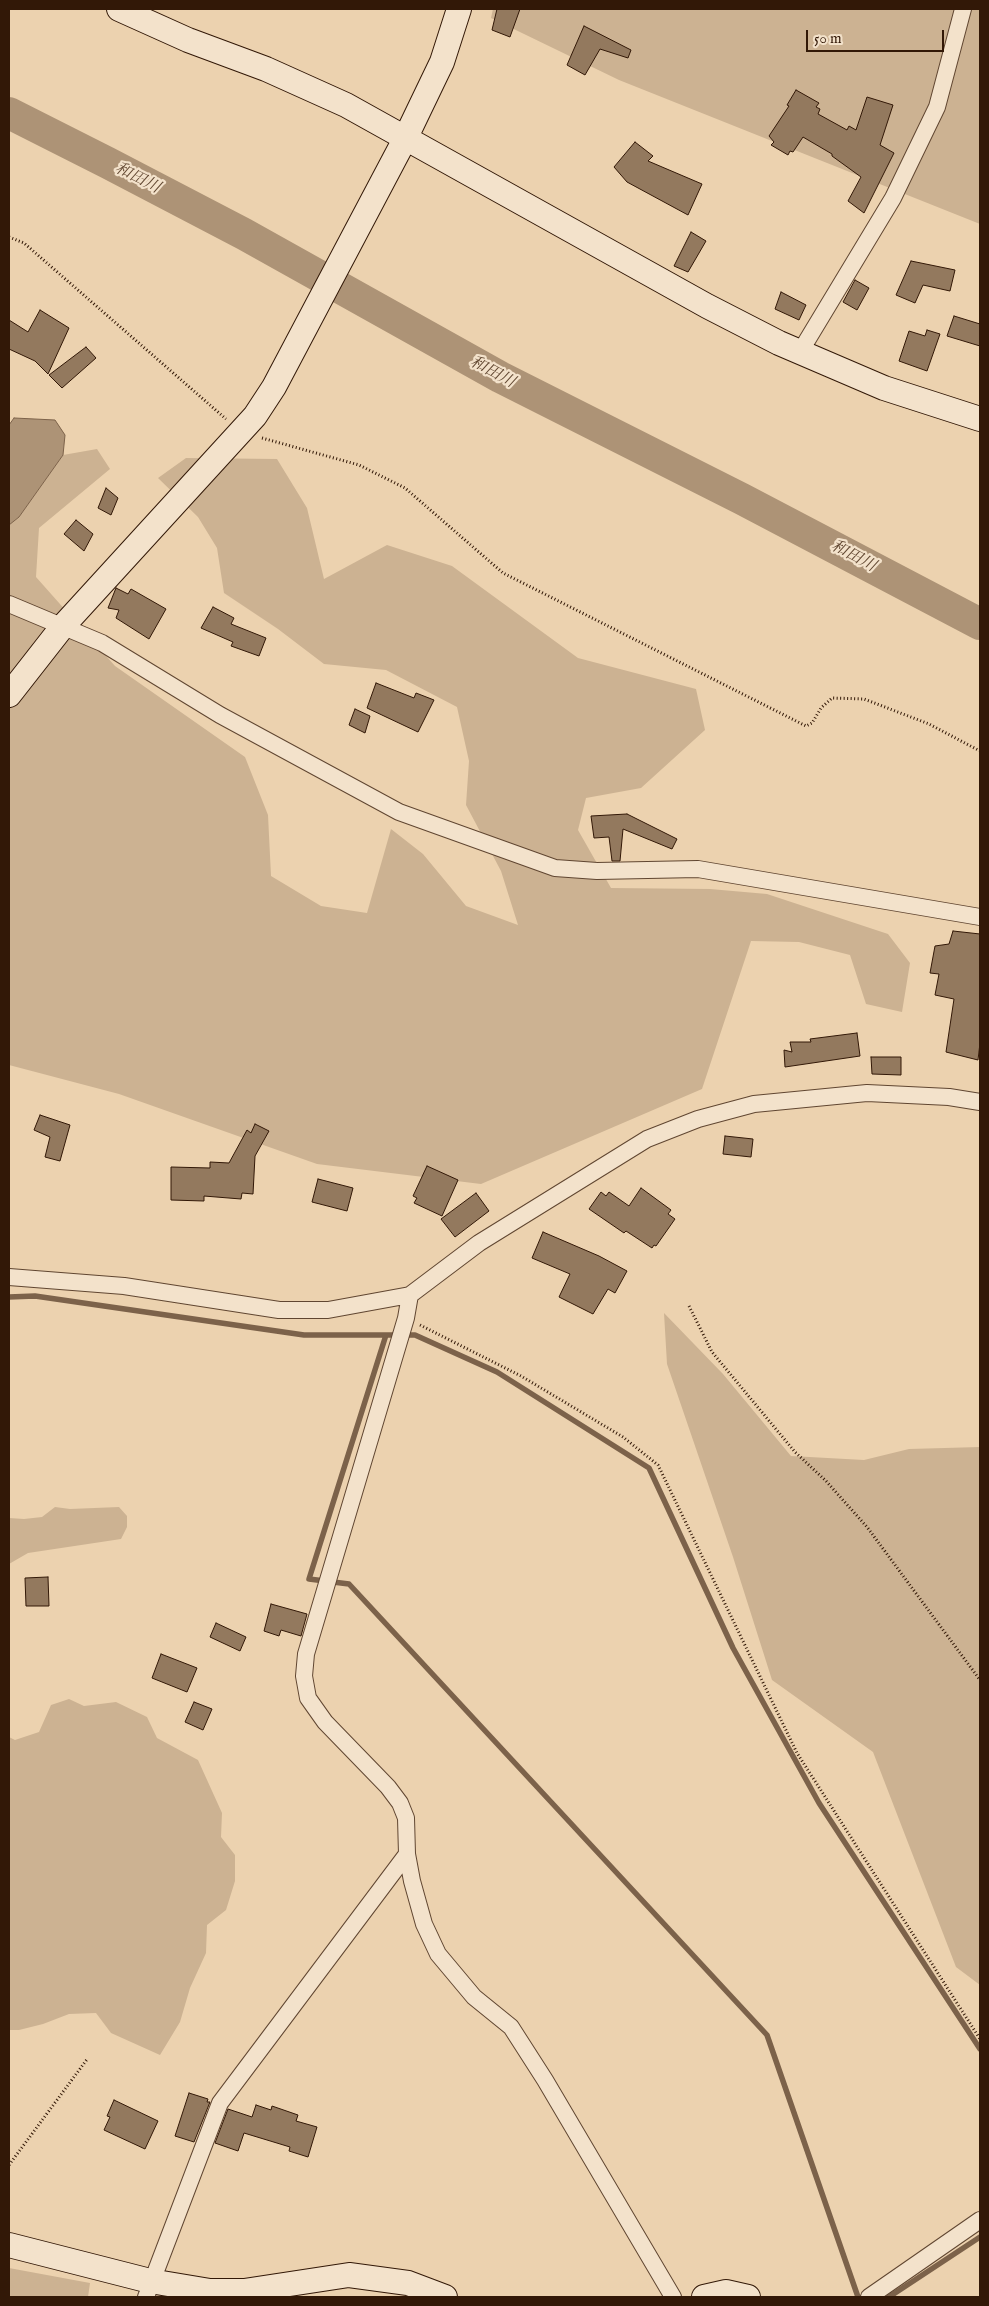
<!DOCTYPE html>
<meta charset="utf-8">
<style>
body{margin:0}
#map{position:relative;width:989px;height:2306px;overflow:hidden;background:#ecd2af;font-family:"IM FELL English",serif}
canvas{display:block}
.frame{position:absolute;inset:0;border:10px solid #321807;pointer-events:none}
.scale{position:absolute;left:806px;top:30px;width:138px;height:22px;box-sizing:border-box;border:2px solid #321807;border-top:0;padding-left:6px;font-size:15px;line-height:18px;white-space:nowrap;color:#321807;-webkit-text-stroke:4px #f3e2cb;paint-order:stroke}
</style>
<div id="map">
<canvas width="989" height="2306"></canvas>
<div class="frame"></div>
<div class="scale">50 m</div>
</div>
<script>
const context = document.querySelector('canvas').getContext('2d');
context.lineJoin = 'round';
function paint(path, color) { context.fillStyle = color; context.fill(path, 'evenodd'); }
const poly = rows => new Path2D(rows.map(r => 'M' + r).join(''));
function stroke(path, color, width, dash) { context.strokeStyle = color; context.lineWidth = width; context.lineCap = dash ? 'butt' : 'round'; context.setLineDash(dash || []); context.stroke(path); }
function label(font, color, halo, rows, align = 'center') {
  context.font = font + ' "IM FELL English","Noto Serif JP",serif'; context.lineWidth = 4.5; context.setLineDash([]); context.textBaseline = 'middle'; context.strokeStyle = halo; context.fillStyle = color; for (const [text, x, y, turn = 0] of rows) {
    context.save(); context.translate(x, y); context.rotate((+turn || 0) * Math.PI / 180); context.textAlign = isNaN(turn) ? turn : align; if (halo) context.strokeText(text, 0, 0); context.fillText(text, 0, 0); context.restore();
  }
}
const green = poly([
 [493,9,980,9,980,224,619,80,491,18],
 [97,449,110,469,39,528,36,577,115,666,245,757,268,815,271,876,321,906,367,913,391,829,423,854,466,906,518,925,501,871,466,805,469,761,457,707,386,670,324,664,278,629,224,593,217,548,198,517,158,478,186,458,277,459,307,508,324,579,387,545,452,566,578,658,696,689,705,730,641,788,586,798,578,830,611,888,710,889,767,894,888,934,910,963,902,1012,866,1004,850,955,799,942,751,941,702,1089,481,1184,317,1164,119,1094,9,1065,9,525,19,517,63,455],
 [664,1313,723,1374,791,1456,864,1460,909,1449,980,1447,980,1985,956,1967,873,1752,772,1680,733,1557,667,1364],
 [55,1507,70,1509,119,1507,127,1516,127,1527,121,1539,28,1553,9,1564,9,1518,24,1519,42,1517],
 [69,1699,84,1706,116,1702,147,1717,157,1738,198,1760,222,1813,221,1837,235,1855,235,1881,226,1910,207,1925,206,1953,190,1988,180,2022,160,2055,111,2033,96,2013,69,2014,43,2024,19,2030,9,2030,9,1737,15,1740,39,1732,51,1705],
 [9,2268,90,2283,88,2297,9,2297]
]);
const water = poly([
 [14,418,55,420,65,435,63,455,19,517,9,525,9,425,14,418]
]);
const stream = poly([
 [9,1297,35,1296,304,1335,415,1335,497,1372,649,1468,733,1648,819,1803,980,2049],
 [386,1335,309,1579,349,1584,767,2035,858,2297],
 [889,2297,980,2237]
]);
const river = poly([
 [9,113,108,163,244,234,500,377,742,499,980,624]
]);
const building = poly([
 [497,9,520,9,510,37,492,30,497,9],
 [584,26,631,50,628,58,600,49,585,75,567,65,584,26],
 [796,90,819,103,816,107,820,109,818,114,847,130,849,126,856,130,867,97,893,105,880,145,894,153,864,213,848,201,861,177,832,156,832,154,803,137,793,152,790,151,788,155,771,145,774,142,769,136,789,106,787,105,796,90],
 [635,142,653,156,648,161,702,184,688,215,627,182,614,167,635,142],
 [691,232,706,241,688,272,674,266,691,232],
 [911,261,955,270,950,291,923,285,915,303,896,295,911,261],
 [855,280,869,288,857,310,843,302,855,280],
 [781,292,806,305,799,320,775,309,781,292],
 [40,310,69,328,48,374,35,361,9,349,9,320,28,332,40,310],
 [954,316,980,324,980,346,947,336,954,316],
 [927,330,940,334,927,371,899,361,909,331,925,336,927,330],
 [86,347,96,358,62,388,49,375,86,347],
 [106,488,118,498,111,515,98,508,106,488],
 [76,520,93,534,84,551,64,534,76,520],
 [116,588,128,594,131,589,166,609,149,639,116,618,119,610,108,608,116,588],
 [213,607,234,618,231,624,266,638,259,656,231,646,233,642,201,628,213,607],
 [376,683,414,698,416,693,434,700,418,732,367,708,376,683],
 [355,709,370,716,365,733,349,725,355,709],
 [627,814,677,839,672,849,623,829,620,861,612,861,609,837,594,838,591,816,627,814],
 [953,931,980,934,980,1043,978,1060,946,1052,954,999,935,995,939,974,930,973,935,946,949,944,953,931],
 [857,1033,860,1056,785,1067,784,1050,792,1052,790,1042,811,1042,810,1039,857,1033],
 [871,1057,901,1057,901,1075,872,1074,871,1057],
 [40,1115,70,1125,60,1161,45,1157,50,1137,34,1130,40,1115],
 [255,1124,269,1131,255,1156,253,1194,242,1193,241,1199,204,1196,204,1201,171,1200,171,1167,210,1168,210,1162,229,1163,247,1130,251,1133,255,1124],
 [725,1136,753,1139,751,1157,723,1154,725,1136],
 [427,1166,458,1180,442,1216,414,1203,417,1198,413,1196,427,1166],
 [318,1179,353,1188,347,1211,312,1202,318,1179],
 [641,1188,671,1210,668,1214,675,1219,656,1246,654,1245,652,1248,626,1231,624,1233,589,1209,601,1192,606,1196,609,1192,629,1206,641,1188],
 [476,1193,489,1211,455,1237,441,1219,476,1193],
 [543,1232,599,1256,627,1271,615,1293,608,1289,593,1314,559,1297,570,1274,532,1258,543,1232],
 [48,1577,49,1606,26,1606,25,1578,48,1577],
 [271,1604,307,1614,301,1636,281,1630,279,1636,264,1631,271,1604],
 [216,1623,246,1637,240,1651,210,1637,216,1623],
 [161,1654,197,1668,187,1692,152,1678,161,1654],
 [194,1702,212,1709,203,1730,185,1722,194,1702],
 [189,2093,208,2099,207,2102,210,2102,194,2142,175,2136,189,2093],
 [114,2100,158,2121,145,2149,104,2130,110,2117,107,2116,114,2100],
 [256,2105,271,2110,272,2106,298,2115,296,2121,317,2127,308,2157,289,2151,290,2147,244,2133,238,2151,215,2143,228,2109,252,2117,256,2105]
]);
const path = poly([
 [9,237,24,243,226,419],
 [262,438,359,465,405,488,503,573,806,726,812,723,821,708,832,698,864,699,929,724,980,751],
 [689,1306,712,1352,795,1452,826,1481,867,1527,980,1680],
 [420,1325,521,1376,623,1437,658,1465,797,1753,980,2039],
 [9,2165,88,2058]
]);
const street = poly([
 [800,352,893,198,937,107,963,9],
 [9,604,102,643,220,715,399,812,555,868,597,871,698,869,980,917],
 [9,1277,124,1286,279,1310,328,1310,410,1295,479,1243,647,1139,698,1119,754,1104,867,1093,949,1097,980,1102],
 [410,1295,406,1318,306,1654,304,1676,308,1698,325,1722,388,1787,400,1803,406,1818,407,1854,412,1881,424,1924,438,1954,474,1997,511,2027,545,2080,673,2297],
 [146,2297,220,2103,407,1854],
 [869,2297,980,2220]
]);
const secondary = poly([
 [119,9,188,40,266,69,346,105,707,306,779,343,884,388,980,419],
 [9,695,63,626,255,416,274,387,405,139,442,62,459,9],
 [9,2245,150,2281,210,2291,244,2291,349,2275,408,2283,445,2297],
 [704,2297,726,2292,748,2297]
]);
const waterNames = [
 ["和田川",137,179,27],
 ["和田川",492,373,28],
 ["和田川",853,557,28]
];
paint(green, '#ccb292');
paint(water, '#ad9376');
stroke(water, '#7c624a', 1);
stroke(stream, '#7c624a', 5.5);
stroke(river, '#ad9376', 32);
paint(building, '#93795e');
stroke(building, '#321807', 1);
stroke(street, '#604631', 18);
stroke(secondary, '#321807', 26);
stroke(path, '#321807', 3, [1, 2.5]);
stroke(street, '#f3e2cb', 16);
stroke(secondary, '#f3e2cb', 24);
label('italic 16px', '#634933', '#f3e2cb', waterNames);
</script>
